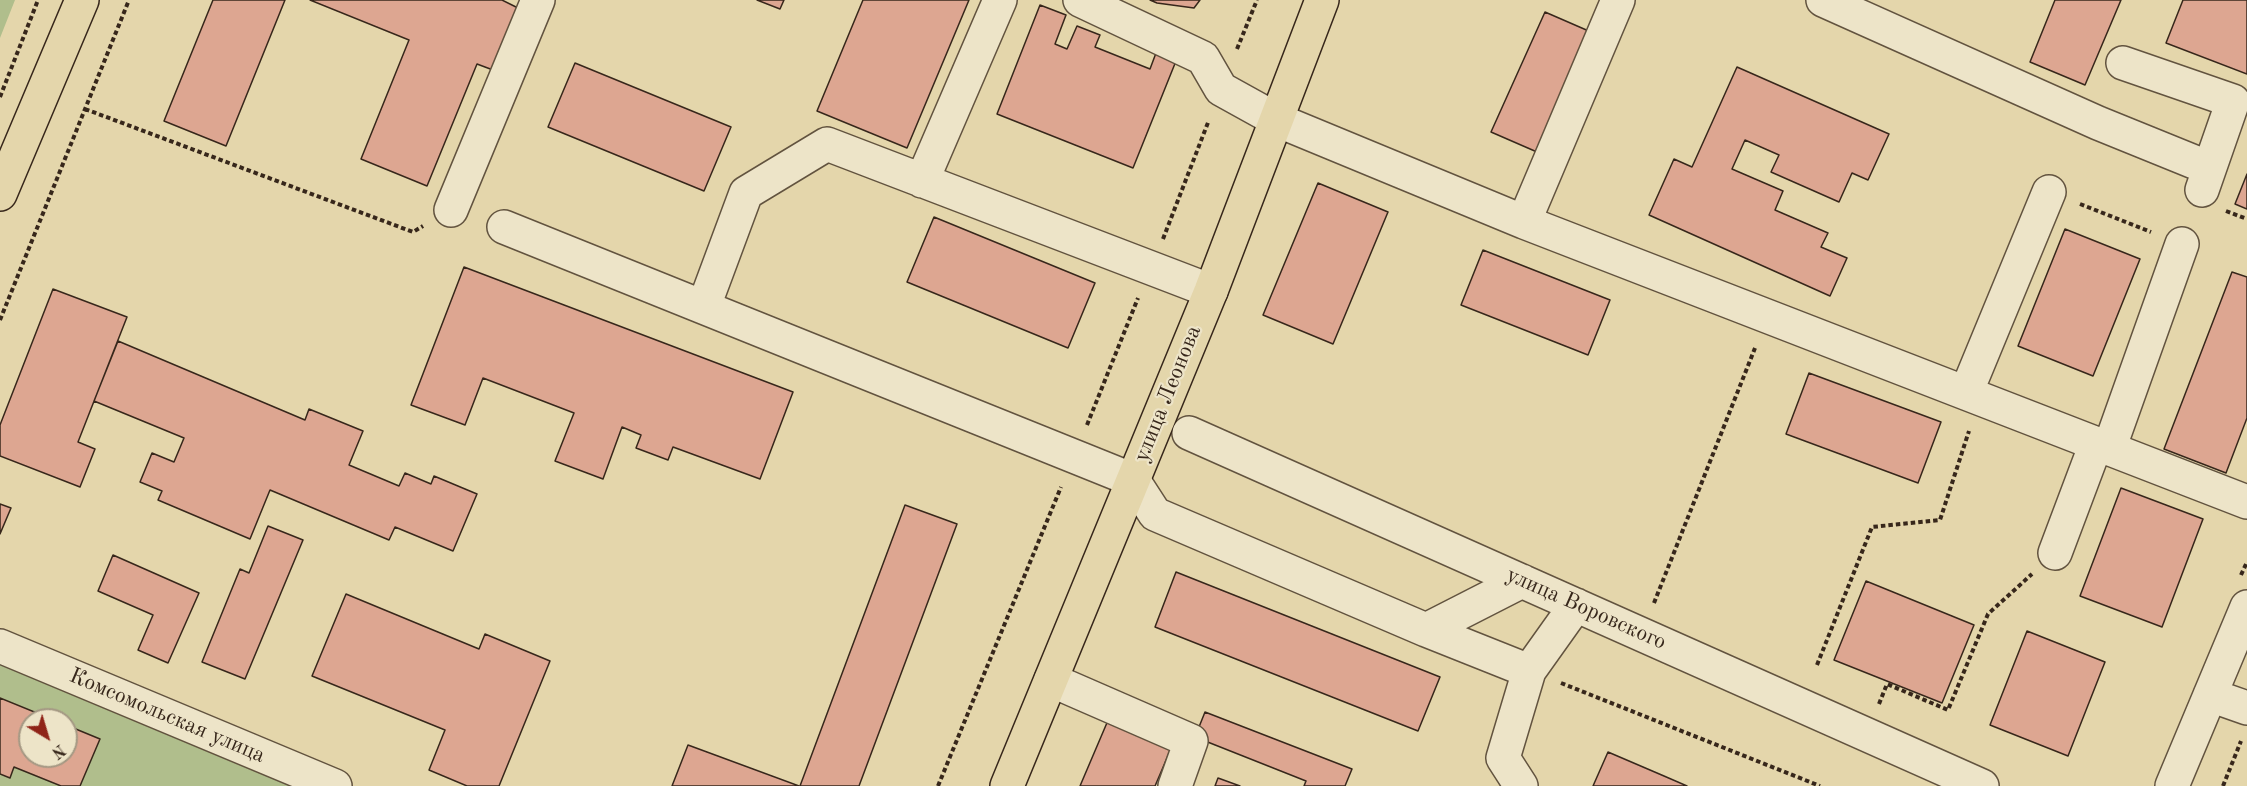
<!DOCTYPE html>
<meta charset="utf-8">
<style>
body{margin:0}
#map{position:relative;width:2247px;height:786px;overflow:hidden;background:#e4d6ab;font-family:"Old Standard TT",serif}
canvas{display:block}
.north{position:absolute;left:18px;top:708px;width:60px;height:60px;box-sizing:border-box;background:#ede4c8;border:2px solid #a49883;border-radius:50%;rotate:142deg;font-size:16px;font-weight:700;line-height:24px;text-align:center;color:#37271b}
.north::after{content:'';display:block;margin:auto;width:21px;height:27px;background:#8f2418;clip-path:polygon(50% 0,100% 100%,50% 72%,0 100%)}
</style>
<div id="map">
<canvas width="2247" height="786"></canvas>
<div class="north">N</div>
</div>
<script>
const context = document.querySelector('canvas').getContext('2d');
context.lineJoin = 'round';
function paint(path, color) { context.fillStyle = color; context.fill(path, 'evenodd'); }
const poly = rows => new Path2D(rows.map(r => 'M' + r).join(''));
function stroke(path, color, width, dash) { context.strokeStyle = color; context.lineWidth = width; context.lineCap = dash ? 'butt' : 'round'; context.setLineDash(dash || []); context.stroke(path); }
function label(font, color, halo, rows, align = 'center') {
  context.font = font + ' "Old Standard TT",serif'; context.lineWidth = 4.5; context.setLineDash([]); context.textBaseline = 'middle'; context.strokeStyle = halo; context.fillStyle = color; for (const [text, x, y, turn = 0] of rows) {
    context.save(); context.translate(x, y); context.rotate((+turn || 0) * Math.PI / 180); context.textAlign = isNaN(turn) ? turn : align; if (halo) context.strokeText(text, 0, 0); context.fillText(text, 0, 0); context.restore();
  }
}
const green = poly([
 [0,0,15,0,0,38],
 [0,655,305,786,0,786],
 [30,720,66,720,66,756,30,756]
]);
const building = poly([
 [213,0,285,0,226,146,164,121,213,0],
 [310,0,502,0,518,8,493,70,477,64,427,186,361,159,409,40,310,0],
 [757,0,784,0,780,9,757,0],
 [863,0,969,0,907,148,817,111,863,0],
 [1150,0,1200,0,1194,8,1157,3,1150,0],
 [2055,0,2121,0,2085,85,2030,62,2055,0],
 [2183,0,2247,0,2247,74,2166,43,2183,0],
 [1040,5,1066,15,1055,44,1067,49,1077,26,1100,35,1095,47,1150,69,1156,53,1176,61,1133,168,997,114,1040,5],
 [1545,12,1591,32,1537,152,1491,132,1545,12],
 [575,63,731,127,704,191,548,127,575,63],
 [1737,67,1889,134,1868,180,1852,173,1839,202,1771,172,1779,155,1745,140,1732,169,1783,191,1775,210,1828,233,1821,247,1847,258,1830,296,1649,215,1674,159,1692,167,1737,67],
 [2247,174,2247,209,2235,204,2247,174],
 [1318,183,1388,212,1333,344,1263,315,1318,183],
 [934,217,1095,283,1068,348,907,282,934,217],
 [2065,229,2140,259,2093,376,2018,346,2065,229],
 [1483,250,1610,300,1588,355,1461,305,1483,250],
 [464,267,793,392,760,479,673,447,668,460,636,448,641,435,622,427,603,479,555,461,574,413,483,378,465,425,411,405,464,267],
 [2232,272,2247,277,2247,418,2226,473,2164,449,2232,272],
 [53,289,127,317,78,442,95,449,80,487,0,456,0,425,53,289],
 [118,341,305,420,309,409,363,431,349,465,399,486,405,473,431,484,434,476,477,494,453,551,395,527,389,540,270,490,250,539,158,500,162,491,140,482,152,453,174,462,184,438,94,401,118,341],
 [1809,373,1941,422,1918,483,1786,434,1809,373],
 [2121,488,2203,519,2162,627,2080,596,2121,488],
 [0,504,11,508,0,534,0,504],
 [905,505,957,524,859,786,800,786,905,505],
 [268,526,303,540,245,679,202,662,240,569,249,573,268,526],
 [113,555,199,593,168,663,138,650,153,615,98,591,113,555],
 [1176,572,1440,677,1418,731,1155,627,1176,572],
 [1866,581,1974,625,1942,703,1834,660,1866,581],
 [346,594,479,649,485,634,550,661,499,786,467,786,429,770,445,730,312,676,346,594],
 [2027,631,2105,662,2068,756,1990,725,2027,631],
 [0,698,54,720,30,720,30,756,66,756,66,725,100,739,80,786,61,786,14,767,10,778,0,774,0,698],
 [1112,711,1176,737,1155,786,1080,786,1112,711],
 [1205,712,1352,769,1345,786,1304,786,1306,781,1195,737,1205,712],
 [688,745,799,786,672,786,688,745],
 [1608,752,1664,776,1687,786,1593,786,1608,752],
 [1218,778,1240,786,1215,786,1218,778]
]);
const path = poly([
 [1237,49,1257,0],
 [0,97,38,0],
 [85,109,413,232,423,226],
 [2080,204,2151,232],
 [2226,211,2247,219],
 [1163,239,1209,120],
 [0,320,129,0],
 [1087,425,1138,298],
 [2241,575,2247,562],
 [1654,603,1755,348],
 [1817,665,1872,527,1940,520,1969,431],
 [1561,683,1820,786],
 [1879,704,1887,684,1948,710,1988,614,2032,574],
 [938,786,1061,487],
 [2223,786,2241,741]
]);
const minor = poly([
 [1080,0,1203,58,1221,89,1277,120,1524,222,2247,502],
 [1823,0,2098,123,2209,168],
 [2123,63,2233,101,2202,190],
 [922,181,1000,0],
 [451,210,538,0],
 [1524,222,1618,0],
 [504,227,1133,480,1155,514,1426,630,1522,581],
 [704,306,746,193,827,144,1211,291],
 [1966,393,2049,192],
 [1189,433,1982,786],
 [2109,449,2182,244],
 [2055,553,2096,444],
 [1426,630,1529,671],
 [0,646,335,786],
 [1051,680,1191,741,1175,786],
 [2210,695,2247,708],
 [1521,786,1503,758,1529,671,1576,605],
 [2172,786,2247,607]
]);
const major = poly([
 [0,194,82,0],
 [1007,786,1211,291,1322,0]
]);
const streetNames = [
 ["улица Леонова",1168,394,-68],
 ["улица Воровского",1586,609,24],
 ["Комсомольская улица",167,716,23]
];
paint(green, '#b0be8c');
paint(building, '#dda691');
stroke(building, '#37271b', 1.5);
stroke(minor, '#62533f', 36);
stroke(major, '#37271b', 36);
stroke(path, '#37271b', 4, [4.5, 3]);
stroke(minor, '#ede4c8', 33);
stroke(major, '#e4d6ab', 33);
label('22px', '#37271b', '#ede4c8', streetNames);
</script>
